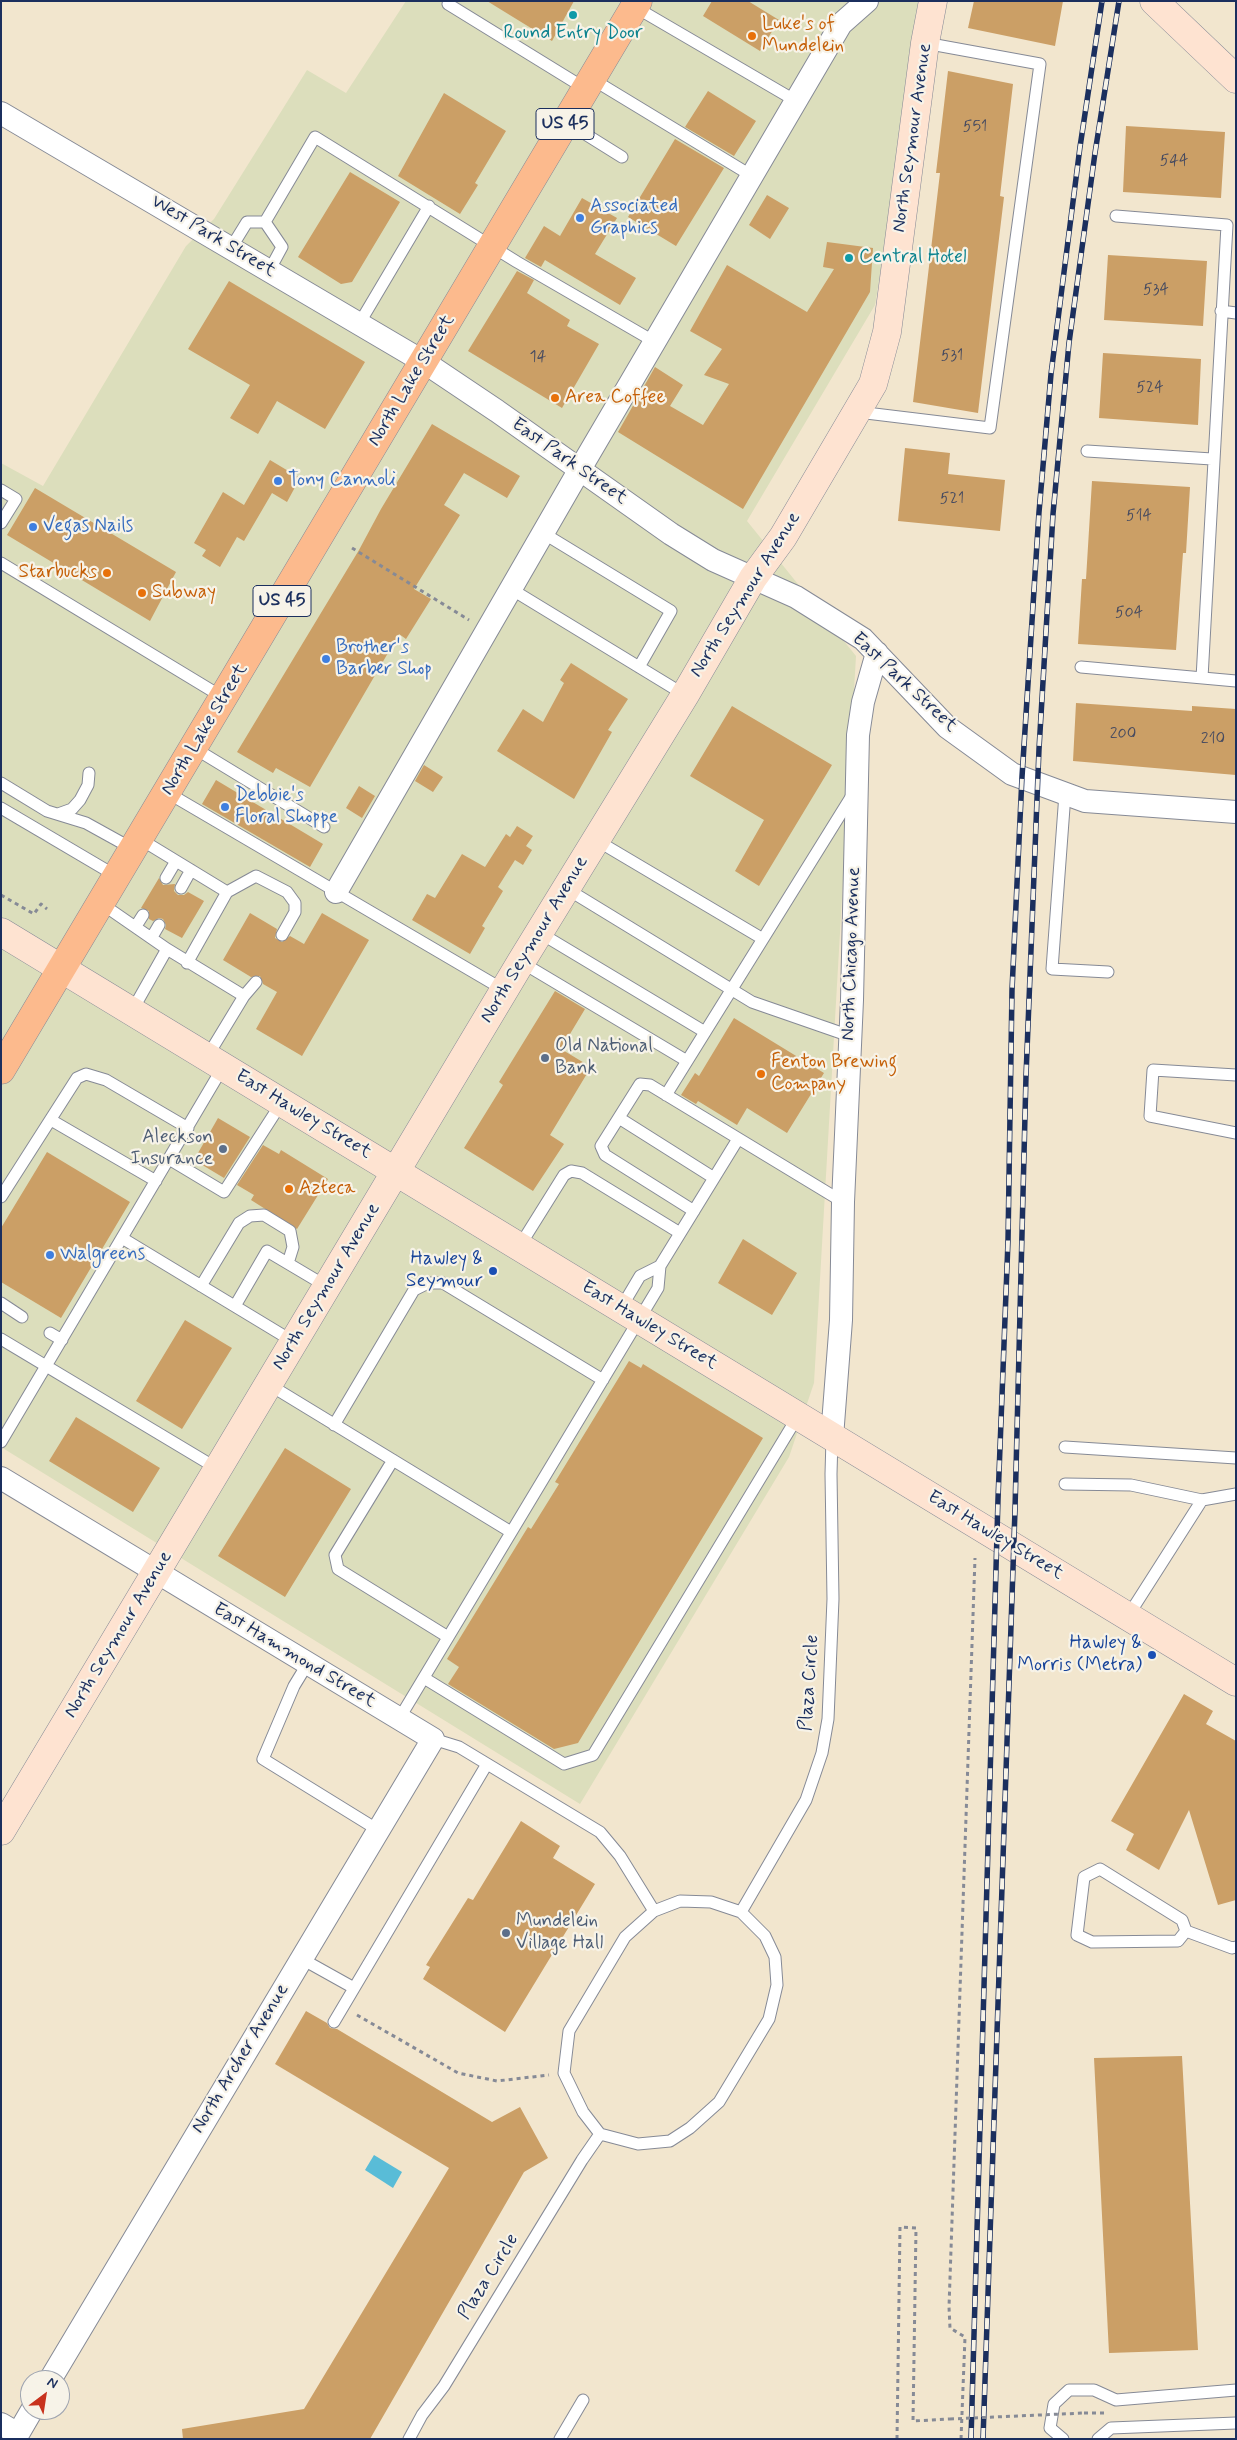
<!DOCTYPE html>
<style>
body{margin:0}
#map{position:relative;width:1237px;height:2440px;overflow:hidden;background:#f2e6ce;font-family:Mynerve,sans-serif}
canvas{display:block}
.frame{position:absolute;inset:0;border:2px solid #1b2f5e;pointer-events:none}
.north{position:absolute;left:20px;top:2370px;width:50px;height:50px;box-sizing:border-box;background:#f7f3e8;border:1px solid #9fa5b1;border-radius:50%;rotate:31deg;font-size:14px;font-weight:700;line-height:20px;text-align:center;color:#1b2f5e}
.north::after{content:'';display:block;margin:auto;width:18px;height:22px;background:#c8321e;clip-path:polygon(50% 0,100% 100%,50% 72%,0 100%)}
</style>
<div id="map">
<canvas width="1237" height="2440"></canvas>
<div class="frame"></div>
<div class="north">N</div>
</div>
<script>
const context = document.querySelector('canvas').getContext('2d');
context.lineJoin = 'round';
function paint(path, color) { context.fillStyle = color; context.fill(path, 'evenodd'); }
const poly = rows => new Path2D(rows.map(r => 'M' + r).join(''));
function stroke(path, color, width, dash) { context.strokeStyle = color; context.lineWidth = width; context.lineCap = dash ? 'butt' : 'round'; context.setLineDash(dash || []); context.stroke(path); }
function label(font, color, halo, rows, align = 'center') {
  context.font = font + ' Mynerve,sans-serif'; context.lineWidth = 4.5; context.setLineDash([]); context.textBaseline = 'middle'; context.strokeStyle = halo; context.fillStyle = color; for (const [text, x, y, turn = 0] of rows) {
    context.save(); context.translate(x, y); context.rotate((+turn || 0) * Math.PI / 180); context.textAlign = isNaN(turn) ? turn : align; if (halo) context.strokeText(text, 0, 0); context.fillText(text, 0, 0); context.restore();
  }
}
const built = poly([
 [406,1,925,1,875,305,747,521,856,656,814,1383,789,1457,580,1804,1,1447,1,463,43,486,186,246,214,219,307,70,346,93]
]);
const water = poly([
 [374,2155,402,2172,393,2188,365,2170]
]);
const building = poly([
 [487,1,574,1,552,41],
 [712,1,748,1,779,20,760,51,703,16],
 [974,1,1063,1,1055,46,968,28],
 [948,71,1013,84,1000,196,1004,197,978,413,913,402,940,173,936,173],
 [708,91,756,121,734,156,685,127],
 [444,93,506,131,475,183,478,185,460,214,398,176],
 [1126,126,1225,132,1221,198,1123,192],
 [675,139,724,168,676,246,628,217],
 [350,172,400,202,352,282,341,284,298,257],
 [767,195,789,208,770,239,749,225],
 [582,198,617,218,595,254,636,278,620,305,545,260,541,267,525,258,544,226,560,236],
 [827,242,873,248,870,292,743,509,618,432,655,367,683,385,670,406,703,425,729,384,704,375,722,349,690,331,727,265,807,312,834,269,823,267],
 [1108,255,1207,261,1203,326,1104,320],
 [517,271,534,280,527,293,570,320,567,326,599,344,562,408,468,351],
 [229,281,365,362,325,429,277,401,258,434,230,418,250,385,188,349],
 [1103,353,1201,359,1198,425,1099,418],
 [432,424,520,476,507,498,464,473,444,505,460,515,414,589,431,599,406,639,399,634,310,787,276,768,273,773,237,752,359,550,381,509],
 [905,448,950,453,948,474,1005,480,1000,531,898,521],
 [270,460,300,478,287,502,272,493,244,541,237,537,220,567,202,556,206,550,194,543,223,492,244,505],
 [1092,481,1190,487,1186,553,1183,553,1176,650,1078,644,1082,579,1086,579],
 [35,488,176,572,150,621,7,535],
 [571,663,628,699,608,730,612,732,574,799,497,751,523,709,543,722,564,683,560,680],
 [1076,703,1192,711,1192,706,1236,709,1236,775,1073,761],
 [732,706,832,765,759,886,735,871,764,820,690,776],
 [424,765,443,777,433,792,415,781],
 [216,780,323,844,310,867,202,804],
 [359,786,375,796,362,818,346,808],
 [517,826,533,836,526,846,532,850,523,865,515,860,498,887,503,891,482,926,485,928,470,954,412,920,427,894,435,898,462,854,485,867,506,834,510,837],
 [159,878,163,885,175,884,174,891,178,895,184,895,188,892,204,901,182,938,165,929,166,925,163,919,159,918,153,921,149,919,149,911,141,908],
 [250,913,277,929,275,938,282,942,290,936,304,944,322,913,369,940,302,1056,256,1029,277,992,263,984,260,976,251,977,223,960],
 [555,991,585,1009,561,1049,591,1067,550,1135,564,1144,533,1191,464,1148,503,1085,499,1082],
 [734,1018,824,1073,787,1133,747,1108,737,1125,698,1101,696,1104,681,1095,695,1073,699,1076],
 [218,1118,250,1137,224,1178,194,1160],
 [263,1145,279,1154,281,1150,328,1179,297,1229,251,1200,254,1195,237,1185],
 [47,1152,130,1202,61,1318,1,1282,1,1228],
 [743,1239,797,1273,772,1315,718,1283],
 [185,1320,232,1348,182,1429,136,1401],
 [629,1361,641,1368,643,1364,763,1438,578,1743,554,1749,448,1684,459,1667,447,1659,528,1527,531,1529,559,1484,555,1482],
 [76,1417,160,1468,133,1512,49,1461],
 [285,1448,351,1489,285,1597,218,1556],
 [1184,1694,1213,1711,1206,1724,1236,1741,1236,1900,1218,1905,1189,1810,1159,1870,1126,1850,1134,1834,1111,1821],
 [521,1821,560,1846,553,1858,595,1884,505,2032,423,1979,430,1967,426,1965,468,1898,473,1900],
 [306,2011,327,2023,330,2028,337,2029,492,2122,520,2107,548,2158,524,2172,370,2439,183,2439,182,2429,304,2409,449,2168,275,2064],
 [1182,2056,1198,2350,1109,2353,1094,2058]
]);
const path = poly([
 [352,548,469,620],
 [1,895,34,914,41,904,47,909],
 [357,2015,458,2073,497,2081,549,2075],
 [1084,2413,1104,2413],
 [897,2439,900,2227,916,2228,913,2421,950,2419],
 [961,2439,965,2337,950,2328,949,2307,975,1558]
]);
const lane = poly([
 [450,1,448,4,586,89],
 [635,7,796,101],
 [592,79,752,176],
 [566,122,622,157],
 [1116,216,1227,225,1202,678],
 [265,222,315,137,517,262,655,342],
 [265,222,282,247,269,271],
 [231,248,247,222,265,222],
 [1221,311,1236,313],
 [359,324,429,206],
 [858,412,990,428,1040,64,925,43],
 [1087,451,1212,459],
 [1,490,16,499,1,523],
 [543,533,671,611,639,667],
 [1,563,224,698],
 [511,589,685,695],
 [1081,667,1236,681],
 [194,748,324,827],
 [1,783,47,811,86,823,133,849],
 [168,793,504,990],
 [1065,794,1052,969,1108,972],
 [1,808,118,877],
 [58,814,72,809,80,800,88,785,89,773],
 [140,839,227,892,187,963],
 [596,840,763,939],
 [166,878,176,861],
 [181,888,191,870],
 [567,889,752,1002,850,1036],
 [227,892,256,876,287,892,295,903,295,912,282,935],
 [102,904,167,949],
 [136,926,143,915],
 [540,933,705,1032],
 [152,937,159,925],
 [521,962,687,1061],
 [244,996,256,982],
 [132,1011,167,949,244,996,207,1057],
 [1236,1075,1153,1070,1150,1116,1236,1133],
 [666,1095,853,794],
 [619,1118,714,1178],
 [51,1120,156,1181],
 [169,1159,224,1192,282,1102],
 [1,1197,77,1078,86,1074,106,1080,188,1128],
 [694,1211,605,1155,601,1146,640,1084,650,1085,843,1202],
 [122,1238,294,1342],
 [519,1247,564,1175,571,1171,582,1173,680,1233],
 [201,1286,239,1223,250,1216,264,1215,290,1231,293,1247,288,1263],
 [1,1303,22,1317],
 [235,1306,267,1251,326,1286],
 [621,1308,640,1276,660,1266],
 [50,1333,62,1340],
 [1,1339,218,1469],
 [268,1384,511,1532],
 [334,1425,414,1290,428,1283,443,1283,603,1380],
 [1,1442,223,1067],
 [1065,1447,1236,1458],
 [393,1460,335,1555,338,1569,448,1637],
 [1065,1484,1131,1485,1202,1500,1128,1616],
 [1202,1500,1236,1494],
 [308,1663,294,1686,263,1759,378,1830],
 [424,1678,564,1764,593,1755,798,1416],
 [399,1719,658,1288,660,1266,738,1139],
 [433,1739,459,1747,600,1832,620,1856,654,1911],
 [1186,1931,1178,1941,1092,1942,1077,1935,1084,1877,1100,1869,1182,1920,1186,1931,1232,1948,1236,1947],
 [302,1959,354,1988],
 [334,2022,487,1764],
 [600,2134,583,2112,564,2073,569,2031,625,1937,654,1911,680,1901,711,1902,741,1912],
 [409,2439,422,2415,444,2386,582,2160,600,2134,638,2144,670,2141,690,2128,719,2102,769,2019,777,1985,775,1957,765,1936,741,1912,806,1800,822,1753,828,1719,833,1599,831,1474,832,1438],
 [560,2439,583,2400],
 [1063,2439,1050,2428,1054,2404,1069,2390,1094,2390,1116,2400,1236,2390],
 [1098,2439,1111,2428,1236,2423]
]);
const street = poly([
 [1,113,424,362,497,411,671,534,713,560,796,597,863,639,947,727,1012,774,1085,801,1236,812],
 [336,892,580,469,841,24,867,1],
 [832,1437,841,1320,843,1202,852,1000,858,735,863,702,877,653],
 [1,1478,433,1739,50,2380],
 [1,2424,18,2434,32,2410]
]);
const secondary = poly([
 [1154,1,1236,79],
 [1,932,1236,1682],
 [1,1831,521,962,685,695,753,578,783,537,873,384,887,332,925,43,933,1]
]);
const primary = poly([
 [1,1070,638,1]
]);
const rail = poly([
 [971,2439,998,1499,1008,1241,1012,990,1022,777,1039,512,1051,374,1080,147,1102,1],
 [983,2439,1015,1510,1026,1076,1039,749,1053,514,1069,343,1095,153,1119,1]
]);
const pathBridge = poly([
 [950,2419,1084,2413]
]);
const markers = [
 [573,15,5,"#0f9aa8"],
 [752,36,5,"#e8710a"],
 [580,218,5,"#3f7fe0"],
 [849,258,5,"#0f9aa8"],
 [555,398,5,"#e8710a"],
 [278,481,5,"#3f7fe0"],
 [33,527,5,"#3f7fe0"],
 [107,573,5,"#e8710a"],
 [142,593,5,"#e8710a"],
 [326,659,5,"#3f7fe0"],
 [225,807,5,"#3f7fe0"],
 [545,1058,5,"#5c6f8a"],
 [761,1074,5,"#e8710a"],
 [223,1149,5,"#5c6f8a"],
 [289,1189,5,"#e8710a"],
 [50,1255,5,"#3f7fe0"],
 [493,1271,5,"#1a4fb4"],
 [1152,1655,5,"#1a4fb4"],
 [506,1933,5,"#5c6f8a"]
];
const numberNames = [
 ["551",975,128],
 ["544",1174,162],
 ["534",1156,291],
 ["531",952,357],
 ["14",538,358],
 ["524",1150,389],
 ["521",952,500],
 ["514",1139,517],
 ["504",1129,614],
 ["200",1123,735],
 ["210",1213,740]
];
const shields = [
 [565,124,58],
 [282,601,58]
];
const shieldNames = [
 ["US 45",565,124],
 ["US 45",282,601]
];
const foodNames = [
 ["Luke's of",762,25],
 ["Mundelein",762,47],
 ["Area Coffee",565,398],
 ["Starbucks",97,573,"right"],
 ["Subway",152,593],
 ["Fenton Brewing",771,1063],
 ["Company",771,1085],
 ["Azteca",299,1189]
];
const cultureNames = [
 ["Round Entry Door",573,34],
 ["Central Hotel",859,258,"left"]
];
const streetNames = [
 ["North Seymour Avenue",913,138,-82],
 ["West Park Street",213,237,31],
 ["North Lake Street",412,381,-59],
 ["East Park Street",569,462,35],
 ["North Seymour Avenue",746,595,-58],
 ["East Park Street",904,683,43],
 ["North Lake Street",205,730,-59],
 ["North Seymour Avenue",535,940,-59],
 ["North Chicago Avenue",852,954,-88],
 ["East Hawley Street",303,1115,31],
 ["North Seymour Avenue",327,1287,-59],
 ["East Hawley Street",649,1326,31],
 ["East Hawley Street",995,1536,31],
 ["North Seymour Avenue",119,1635,-59],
 ["East Hammond Street",294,1656,31],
 ["Plaza Circle",810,1683,-86],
 ["North Archer Avenue",241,2059,-59],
 ["Plaza Circle",489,2277,-58]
];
const shopNames = [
 ["Associated",590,207],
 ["Graphics",590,229],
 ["Tony Cannoli",288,481],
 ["Vegas Nails",43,527],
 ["Brother's",336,648],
 ["Barber Shop",336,670],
 ["Debbie's",235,796],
 ["Floral Shoppe",235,818],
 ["Walgreens",60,1255]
];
const serviceNames = [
 ["Old National",555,1047],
 ["Bank",555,1069],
 ["Aleckson",213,1138,"right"],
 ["Insurance",213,1160,"right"],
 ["Mundelein",516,1922],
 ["Village Hall",516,1944]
];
const transitNames = [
 ["Hawley &",483,1260],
 ["Seymour",483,1282],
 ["Hawley &",1142,1644],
 ["Morris (Metra)",1142,1666]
];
paint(built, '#dcdebc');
paint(water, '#59bcd7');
paint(building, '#cb9f66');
stroke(lane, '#868a96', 13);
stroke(street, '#868a96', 24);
stroke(secondary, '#868a96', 29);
stroke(primary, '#868a96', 29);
stroke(path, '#868a96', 3, [4, 4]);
stroke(lane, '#fff', 11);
stroke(street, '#fff', 22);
stroke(secondary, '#fee3d1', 28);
stroke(primary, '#fcba8d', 28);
stroke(rail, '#1b2f5e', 5.5);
stroke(rail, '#f7f3e8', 4, [11]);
stroke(pathBridge, '#868a96', 3, [4, 4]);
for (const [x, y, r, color] of markers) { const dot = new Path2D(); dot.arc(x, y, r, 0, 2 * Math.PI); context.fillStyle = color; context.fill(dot); stroke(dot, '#f7f3e8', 2); }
label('16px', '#474b60', null, numberNames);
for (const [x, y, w] of shields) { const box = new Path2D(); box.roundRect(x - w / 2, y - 15.5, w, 31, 4); context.fillStyle = '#f7f3e8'; context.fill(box); stroke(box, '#1b2f5e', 1); }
label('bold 18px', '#1b2f5e', null, shieldNames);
label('19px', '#c56008', '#f7f3e8', foodNames, 'left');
label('19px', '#0d838f', '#f7f3e8', cultureNames);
label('19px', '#1b2f5e', '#f7f3e8', streetNames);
label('19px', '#366cbe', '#f7f3e8', shopNames, 'left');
label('19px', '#4e5e75', '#f7f3e8', serviceNames, 'left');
label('19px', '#164399', '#f7f3e8', transitNames, 'right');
</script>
